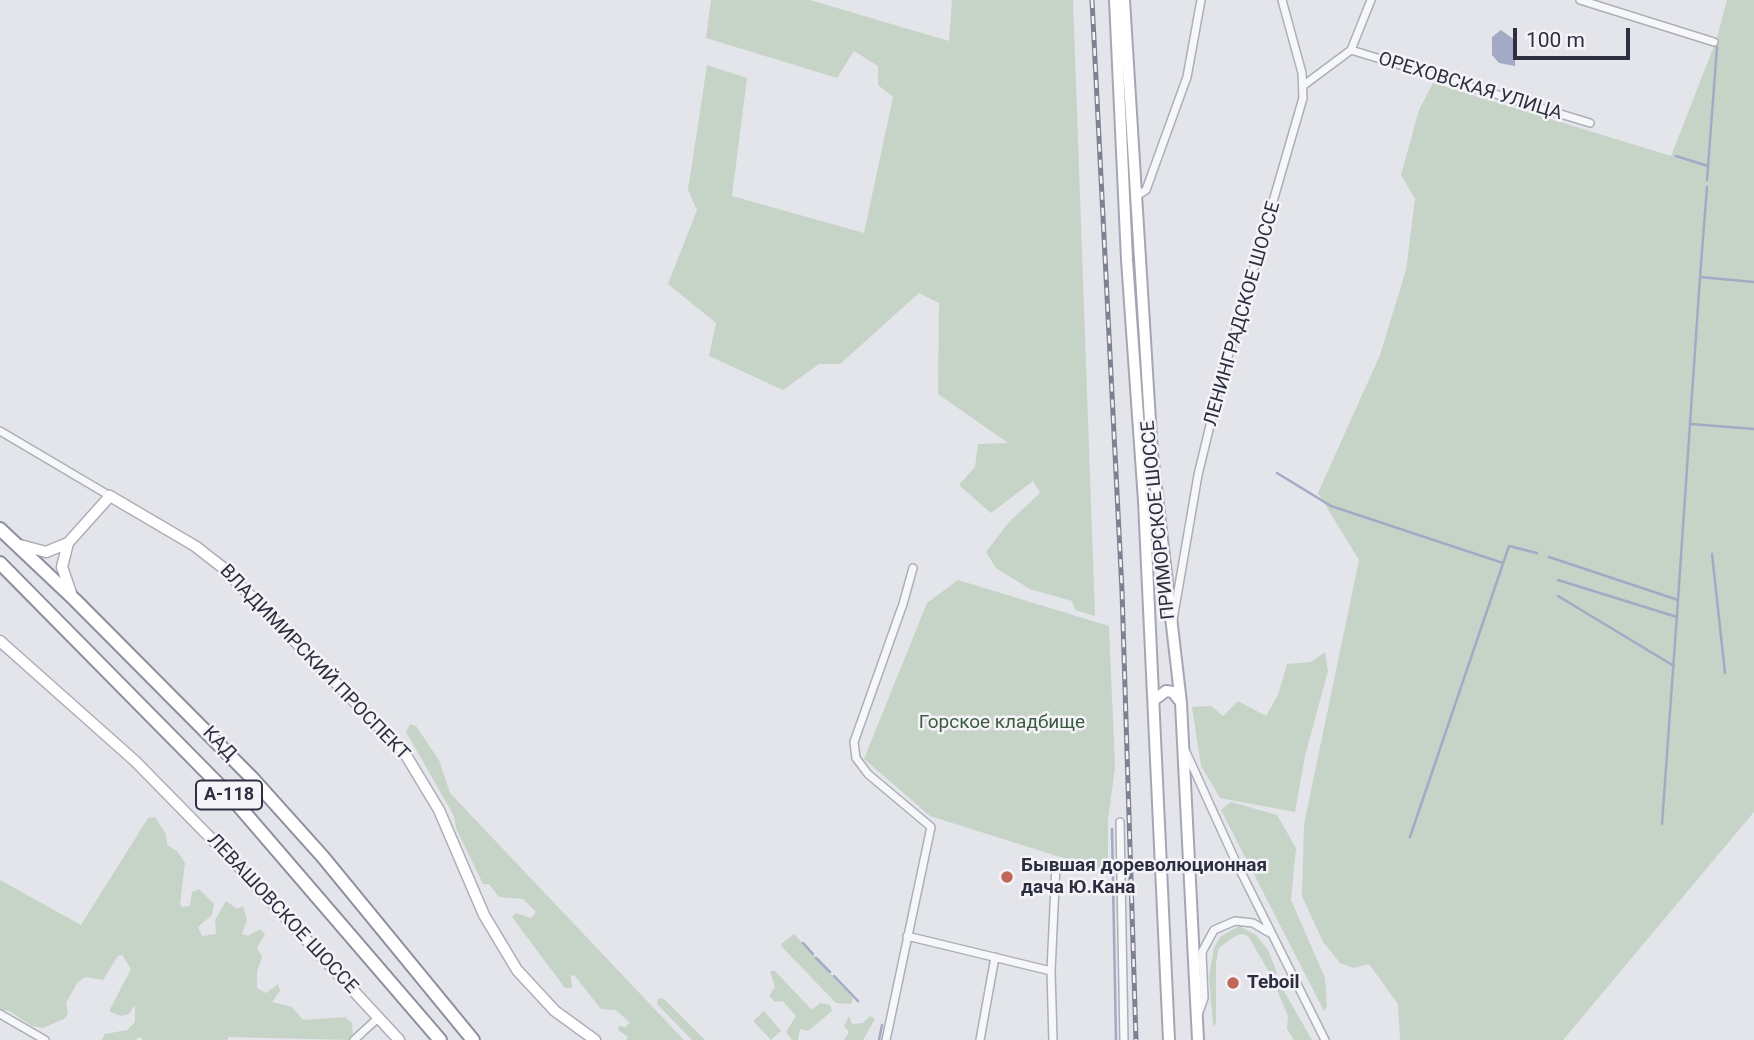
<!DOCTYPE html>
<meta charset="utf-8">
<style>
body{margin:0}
#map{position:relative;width:1754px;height:1040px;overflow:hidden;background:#e4e5ea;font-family:Roboto,sans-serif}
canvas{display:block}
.scale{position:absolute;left:1513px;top:28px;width:117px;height:32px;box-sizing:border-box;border:4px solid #2d2f41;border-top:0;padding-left:9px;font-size:21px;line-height:24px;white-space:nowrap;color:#2d2f41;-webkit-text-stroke:5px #f4f4f8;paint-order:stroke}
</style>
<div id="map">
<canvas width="1754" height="1040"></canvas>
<div class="scale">100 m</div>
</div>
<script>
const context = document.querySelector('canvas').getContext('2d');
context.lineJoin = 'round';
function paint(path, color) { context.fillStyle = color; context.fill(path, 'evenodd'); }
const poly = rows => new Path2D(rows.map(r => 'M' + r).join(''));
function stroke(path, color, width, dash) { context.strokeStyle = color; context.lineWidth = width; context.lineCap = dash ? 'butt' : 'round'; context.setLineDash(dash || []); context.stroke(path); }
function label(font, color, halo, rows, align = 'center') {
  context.font = font + ' Roboto,sans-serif'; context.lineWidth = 5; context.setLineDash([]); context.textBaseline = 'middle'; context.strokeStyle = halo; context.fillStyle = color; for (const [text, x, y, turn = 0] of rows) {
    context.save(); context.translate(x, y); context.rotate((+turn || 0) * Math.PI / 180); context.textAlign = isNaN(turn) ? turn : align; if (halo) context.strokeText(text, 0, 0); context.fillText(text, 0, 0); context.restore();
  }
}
const green = poly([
 [711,0,810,0,949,41,952,0,1073,0,1095,616,1075,610,1072,601,1030,589,1002,572,996,568,986,552,1009,522,1040,493,1033,481,991,513,959,485,975,467,978,444,1008,443,938,394,939,303,919,293,840,364,819,364,783,390,709,356,716,323,668,284,697,210,688,190,707,65,747,78,732,196,864,233,893,97,878,85,878,66,854,51,837,78,706,38],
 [1727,0,1754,0,1754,812,1563,1040,1400,1040,1398,1004,1369,964,1354,968,1340,963,1323,942,1302,896,1304,824,1359,560,1318,493,1380,355,1406,270,1415,199,1401,175,1419,110,1433,83,1671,156,1716,41],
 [958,580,1109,626,1115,767,1108,820,1108,872,930,816,864,759,927,603],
 [1325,652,1328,671,1305,756,1295,812,1220,798,1201,766,1192,707,1211,706,1223,716,1238,701,1266,716,1278,695,1287,664,1311,662],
 [410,724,416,726,439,760,450,793,684,1040,626,1040,628,1037,618,1030,619,1026,625,1027,630,1023,616,1010,601,1009,574,975,571,976,572,988,565,988,512,917,516,913,531,918,536,912,523,899,499,897,489,884,483,884,456,828,454,816,406,732],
 [1231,802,1277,815,1296,848,1291,900,1325,978,1327,1007,1324,1011,1221,810],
 [155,817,166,834,167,845,177,851,185,863,180,904,182,907,190,906,192,892,199,889,214,904,212,915,198,927,202,936,216,934,215,920,226,901,237,909,243,906,247,920,242,934,248,936,260,929,265,934,257,948,262,957,257,971,257,988,266,993,278,984,280,991,272,1002,292,1007,303,1020,345,1017,352,1023,353,1037,350,1040,229,1037,227,1040,143,1040,141,1037,134,1040,102,1040,105,1034,127,1030,135,1022,135,1005,129,1014,121,1016,110,1012,110,1009,131,969,122,955,118,956,103,980,85,977,77,983,66,1003,68,1014,64,1019,43,1028,32,1026,9,1011,0,1010,0,880,81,925,148,818],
 [1239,926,1256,935,1268,950,1277,973,1272,977,1248,936,1241,934,1232,938,1219,948,1216,963,1216,1023,1213,1026,1209,976,1214,948,1220,937],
 [794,934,853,998,851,1004,836,1003,782,947,781,944],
 [774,970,812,1010,820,1003,830,1005,832,1011,808,1031,800,1029,798,1040,792,1040,786,1032,796,1016,783,1001,775,1002,769,996,775,987,770,972],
 [1280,986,1284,991,1312,1040,1294,1040,1287,1029,1288,1016,1277,990],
 [658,998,664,999,705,1040,692,1040,657,1004],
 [764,1011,781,1031,771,1040,753,1021],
 [849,1016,852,1024,863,1023,870,1016,875,1019,863,1040,844,1040,849,1032,844,1026]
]);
const water = poly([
 [1501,30,1516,41,1515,66,1499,63,1492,55,1492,37]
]);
const stream = poly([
 [1676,156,1708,166],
 [1707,180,1717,47],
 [1707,187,1700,277,1754,282],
 [1691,424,1754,429],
 [1277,473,1331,506,1503,563],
 [1712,554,1725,673],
 [1549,557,1678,600,1700,277],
 [1558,580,1677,617],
 [1558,596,1674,666],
 [1662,824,1678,600],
 [1112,829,1116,1040],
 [1410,837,1509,546,1537,553],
 [803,943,813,954],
 [816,958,830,972],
 [834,976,858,1001],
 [879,1040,882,1025]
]);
const minor = poly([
 [1580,0,1714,42],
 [1351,50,1590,123],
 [1304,85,1351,50,1371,0],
 [1135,197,1146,190,1187,77,1201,0],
 [0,431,110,496],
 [1173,620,1198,475,1220,384,1303,98,1302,73,1282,0],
 [1186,752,1235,860,1325,1040],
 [1120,822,1124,1040],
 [907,936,1051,971],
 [1199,1012,1204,998,1202,952,1214,930,1235,921,1253,923,1268,932],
 [0,1014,45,1040],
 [354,1040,379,1017],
 [886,1040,931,827,868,774,856,758,854,742,903,604,913,568],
 [980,1040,995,957],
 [1053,1040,1051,971,1056,864]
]);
const secondary = poly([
 [20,545,46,552,68,543],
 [71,593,62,567,68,543,110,496,195,546,222,567,404,752,439,810,484,915,517,970,555,1011,595,1040],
 [0,641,135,761,239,867,399,1040]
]);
const primary = poly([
 [1115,0,1127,260,1144,501,1169,1040],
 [1124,0,1152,453,1181,703,1198,1040],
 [1154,700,1166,691,1173,692,1179,700]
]);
const motorway = poly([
 [0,529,75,600,253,779,323,857,473,1040],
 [0,563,232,798,440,1040]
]);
const rail = poly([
 [1092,0,1122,591,1136,1040]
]);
const markers = [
 [1007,877,7,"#c16757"],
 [1233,983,7,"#c16757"]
];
const shields = [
 [229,795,66]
];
const shieldNames = [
 ["А-118",229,795]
];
const streetNames = [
 ["ОРЕХОВСКАЯ УЛИЦА",1470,87,17],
 ["ЛЕНИНГРАДСКОЕ ШОССЕ",1243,314,-74],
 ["ПРИМОРСКОЕ ШОССЕ",1159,520,-96],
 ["ВЛАДИМИРСКИЙ ПРОСПЕКТ",314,663,46],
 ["КАД",219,744,46],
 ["ЛЕВАШОВСКОЕ ШОССЕ",282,914,47]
];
const parkNames = [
 ["Горское кладбище",1002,723]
];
const poiNames = [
 ["Бывшая дореволюционная",1021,866],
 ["дача Ю.Кана",1021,888],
 ["Teboil",1247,983]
];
paint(green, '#c6d3c7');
paint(water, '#a3aac6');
stroke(stream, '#a3aac6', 2.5);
stroke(minor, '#adaeb7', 10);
stroke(secondary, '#adaeb7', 13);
stroke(primary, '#a5a6b5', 14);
stroke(motorway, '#8d8fa0', 16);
stroke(minor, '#f6f7f9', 7);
stroke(secondary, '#fff', 10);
stroke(primary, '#fff', 10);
stroke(motorway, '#fff', 12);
stroke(rail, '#7f8192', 5);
stroke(rail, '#f4f4f8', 2.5, [8]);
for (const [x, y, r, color] of markers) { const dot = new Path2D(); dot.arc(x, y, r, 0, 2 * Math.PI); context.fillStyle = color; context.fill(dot); stroke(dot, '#f4f4f8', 2.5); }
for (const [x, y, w] of shields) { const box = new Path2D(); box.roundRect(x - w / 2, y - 14.5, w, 29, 5); context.fillStyle = '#f4f4f8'; context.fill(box); stroke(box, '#2d2f41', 2); }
label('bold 18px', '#2d2f41', null, shieldNames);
label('19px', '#2d2f41', '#f4f4f8', streetNames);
label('19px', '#3c5b3f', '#f4f4f8', parkNames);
label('bold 19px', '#2d2f41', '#f4f4f8', poiNames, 'left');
</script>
